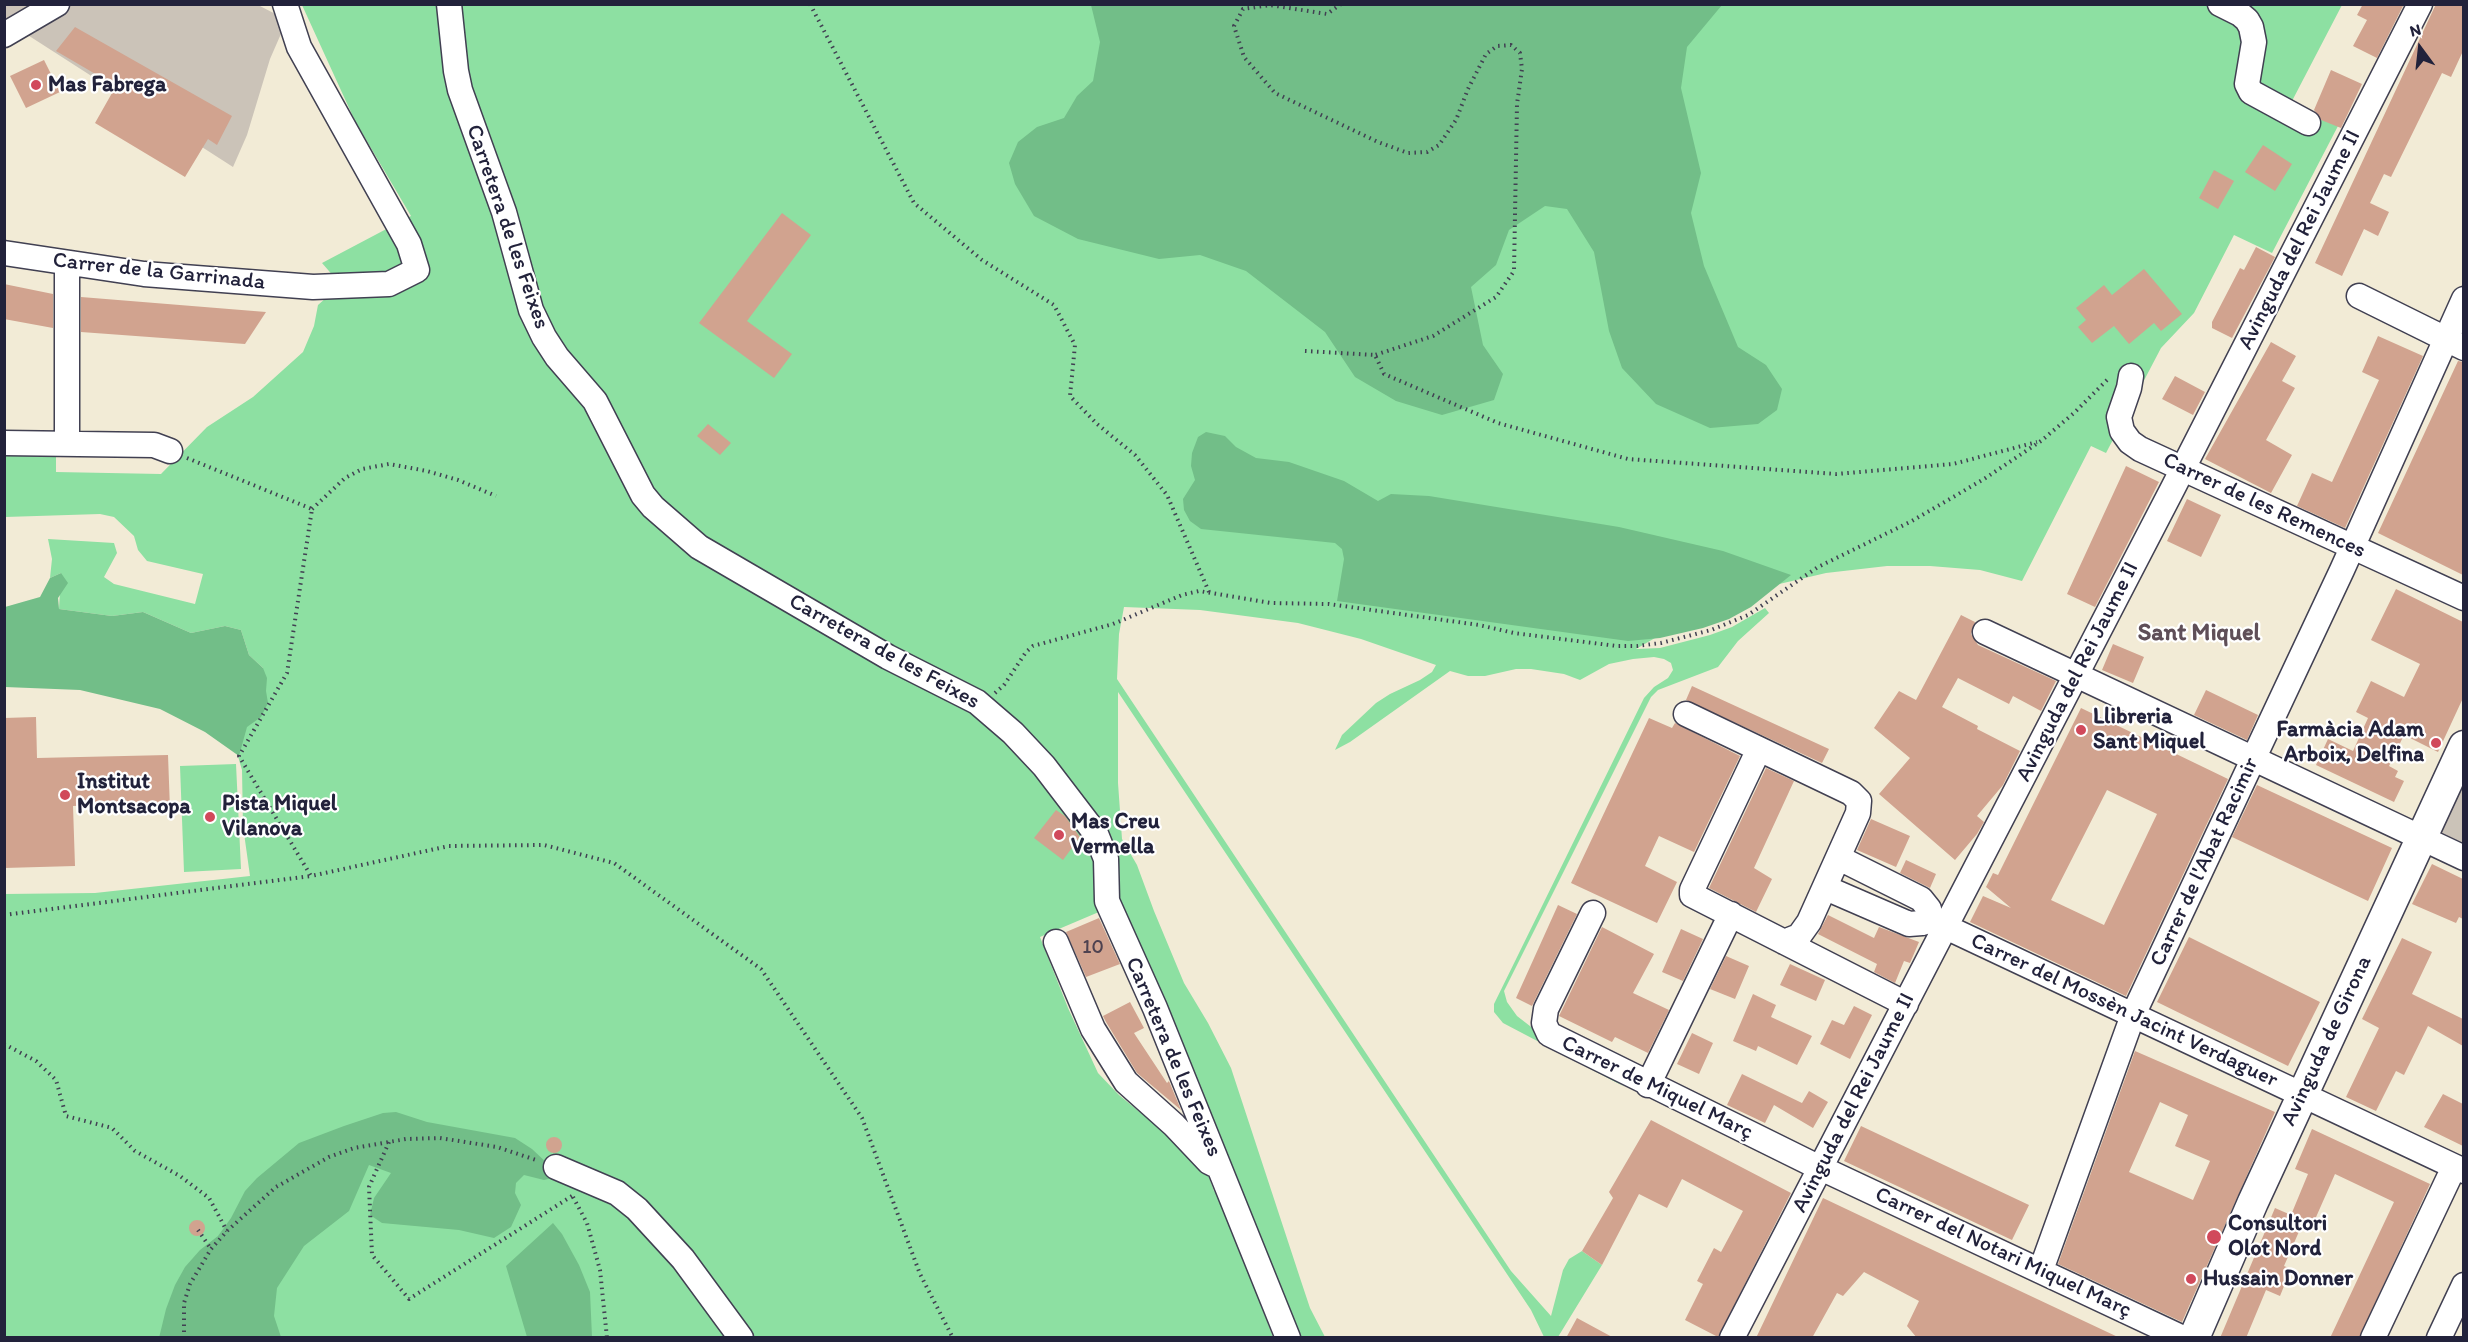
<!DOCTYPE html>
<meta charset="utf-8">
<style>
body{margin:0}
#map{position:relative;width:2468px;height:1342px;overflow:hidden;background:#f2ebd6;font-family:Itim,sans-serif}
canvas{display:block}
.frame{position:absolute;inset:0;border:6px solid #22223b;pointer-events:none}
.north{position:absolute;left:2390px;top:18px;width:60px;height:60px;-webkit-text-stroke:4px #fff;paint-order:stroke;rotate:345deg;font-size:16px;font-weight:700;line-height:24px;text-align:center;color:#22223b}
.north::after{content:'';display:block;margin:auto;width:21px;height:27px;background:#22223b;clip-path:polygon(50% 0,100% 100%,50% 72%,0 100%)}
</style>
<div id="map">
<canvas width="2468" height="1342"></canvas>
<div class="frame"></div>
<div class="north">N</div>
</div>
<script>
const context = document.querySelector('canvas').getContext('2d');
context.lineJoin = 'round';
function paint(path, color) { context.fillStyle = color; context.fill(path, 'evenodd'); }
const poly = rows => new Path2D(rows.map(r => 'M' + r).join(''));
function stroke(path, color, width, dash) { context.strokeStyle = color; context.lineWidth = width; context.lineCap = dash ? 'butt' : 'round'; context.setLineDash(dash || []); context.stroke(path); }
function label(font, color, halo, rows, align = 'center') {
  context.font = font + ' Itim,sans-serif'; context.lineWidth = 4.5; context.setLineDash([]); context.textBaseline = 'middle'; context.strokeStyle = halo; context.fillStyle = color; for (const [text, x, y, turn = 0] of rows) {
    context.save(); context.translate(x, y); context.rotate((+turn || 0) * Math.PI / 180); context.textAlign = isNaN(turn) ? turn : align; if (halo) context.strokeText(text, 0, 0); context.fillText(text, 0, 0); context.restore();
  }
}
const industrial = poly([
 [5,4,258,5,287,20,270,59,247,135,233,167,9,23,5,24],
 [2463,770,2463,844,2434,830]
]);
const green = poly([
 [302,5,2342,5,2292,101,2338,126,2272,253,2234,235,2194,313,2161,348,2106,453,2091,446,2022,581,1980,570,1930,566,1887,566,1826,573,1775,585,1667,631,1636,649,1660,648,1710,635,1732,627,1765,608,1769,613,1738,641,1718,667,1658,690,1651,697,1504,991,1507,1002,1517,1016,1548,1040,1625,1087,1503,1023,1494,1012,1494,1004,1644,698,1654,687,1668,678,1673,670,1671,663,1664,659,1654,657,1633,659,1609,664,1580,680,1564,674,1531,669,1516,669,1485,676,1468,676,1450,671,1350,742,1335,750,1342,735,1376,703,1390,694,1420,680,1432,672,1436,665,1361,639,1298,623,1200,610,1124,607,1119,634,1117,679,1511,1271,1551,1316,1563,1270,1569,1259,1582,1251,1602,1265,1558,1337,1544,1337,1531,1310,1118,692,1118,783,1122,839,1137,865,1154,911,1184,983,1208,1023,1231,1068,1300,1278,1310,1308,1325,1337,1294,1337,1113,906,1040,937,1068,1008,1098,1073,1119,1095,1164,1132,1207,1172,1214,1191,1220,1196,1273,1337,5,1337,4,894,95,893,250,876,243,826,242,770,237,753,263,668,249,655,241,630,225,626,191,633,143,612,112,616,59,609,61,573,50,578,52,559,48,539,114,543,117,553,104,577,114,584,195,604,203,574,147,561,138,550,134,536,114,517,100,514,5,517,5,453,56,452,56,472,161,474,207,427,253,397,303,352,314,326,318,305,335,290,335,278,322,263,411,216,355,121],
 [236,764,241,869,184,872,180,766]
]);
const forest = poly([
 [1091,5,1722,5,1687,47,1681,88,1701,173,1691,213,1704,266,1738,347,1766,365,1782,389,1777,410,1758,424,1710,428,1656,404,1622,368,1609,331,1594,252,1567,209,1545,206,1509,230,1496,265,1471,287,1483,345,1503,374,1494,400,1442,415,1396,401,1355,377,1325,332,1246,271,1200,255,1159,259,1078,239,1034,216,1015,184,1009,163,1018,142,1037,127,1064,118,1077,96,1093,81,1100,42],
 [1206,432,1225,436,1236,447,1256,458,1289,462,1344,481,1378,501,1391,494,1429,496,1619,527,1723,551,1791,575,1751,607,1729,619,1703,628,1660,638,1628,641,1337,601,1344,559,1342,549,1335,543,1201,529,1190,521,1184,510,1183,499,1195,480,1191,466,1192,453,1198,437],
 [61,573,68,583,58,598,59,609,112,616,143,612,191,633,225,626,241,630,249,655,263,668,267,678,266,691,268,703,261,717,247,727,239,756,205,732,160,709,80,690,5,687,5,607,40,597,50,578],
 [396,1112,427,1122,515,1138,532,1149,549,1165,552,1178,544,1180,524,1175,516,1183,515,1193,521,1205,511,1227,494,1238,459,1230,382,1223,370,1215,374,1198,391,1173,369,1165,349,1211,304,1246,277,1288,274,1316,281,1337,159,1338,166,1309,175,1285,185,1267,200,1250,218,1236,231,1218,245,1191,257,1178,299,1143,344,1126,383,1113],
 [553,1223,562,1234,579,1265,590,1292,592,1337,527,1337,506,1266]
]);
const building = poly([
 [2363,4,2404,4,2377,58,2353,46,2367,20,2357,15],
 [2436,4,2463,4,2463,51,2451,77,2442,73,2391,177,2384,174,2370,203,2389,212,2378,236,2364,229,2342,276,2315,263],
 [75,27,232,116,217,145,208,139,185,177,95,123,116,86,56,51],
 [44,60,60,92,26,108,10,76],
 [2331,70,2362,84,2341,128,2321,120,2314,110],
 [2263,145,2292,164,2275,191,2245,172],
 [2214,170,2234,181,2218,209,2199,198],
 [782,213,811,235,747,321,792,354,774,378,699,323],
 [2256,247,2275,257,2232,338,2212,328,2212,322,2240,268,2244,270],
 [2144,269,2182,314,2161,331,2154,323,2129,344,2114,326,2092,343,2078,327,2086,320,2076,308,2104,285,2112,295],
 [4,284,53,294,53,328,4,319],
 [81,297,266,312,245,344,81,332],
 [2378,336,2423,356,2345,528,2297,506,2312,473,2332,482,2379,380,2362,372],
 [2271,342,2296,356,2282,381,2295,388,2266,440,2292,455,2271,493,2205,459],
 [2458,361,2463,362,2463,575,2378,533],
 [2175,376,2205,392,2193,415,2162,399],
 [708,424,731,443,720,455,697,436],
 [2126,466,2159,482,2095,607,2067,594],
 [2187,499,2221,515,2201,557,2167,541],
 [2396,589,2463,622,2463,698,2438,752,2404,735,2389,766,2398,771,2395,777,2404,781,2394,802,2316,765,2328,739,2353,751,2368,718,2356,712,2371,681,2404,697,2420,664,2371,640],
 [1961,615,1975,622,1971,634,1978,645,2056,681,2041,711,2013,696,2009,704,1958,678,1942,707,1978,726,1977,729,2020,751,2003,785,1977,816,1984,822,1977,834,1955,860,1879,794,1910,758,1874,728,1899,691,1916,700],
 [2113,644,2144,657,2133,683,2102,670],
 [1692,686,1829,749,1822,763,1686,700],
 [2206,690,2258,715,2247,740,2194,715],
 [2081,708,2228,779,2126,996,1970,922,1983,896,2011,908,1986,887,1993,873,1998,875],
 [2107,790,2157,814,2104,925,2051,900],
 [36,717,37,758,168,755,170,809,150,810,150,803,73,806,75,866,4,868,4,718],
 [1649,718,1672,728,1675,723,1740,756,1694,852,1659,836,1645,866,1677,882,1657,923,1571,883],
 [1766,768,1794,781,1754,868,1772,879,1756,912,1709,888],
 [2257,785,2392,848,2368,901,2232,837],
 [1056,810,1065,816,1080,837,1063,860,1034,838],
 [1871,819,1910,836,1896,867,1857,850],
 [1906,860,1936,874,1930,888,1900,873],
 [2432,864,2463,879,2463,919,2459,917,2456,923,2412,904],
 [1558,905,1577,914,1532,1006,1516,998],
 [1828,915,1874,938,1879,927,1919,942,1910,963,1904,961,1895,983,1874,972,1877,964,1818,934],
 [1099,918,1120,964,1086,977,1066,932],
 [1602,927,1654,954,1633,993,1669,1010,1648,1053,1615,1037,1612,1042,1559,1016],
 [1681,929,1703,939,1683,981,1662,972],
 [2189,937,2320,1002,2288,1066,2157,1002],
 [2402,938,2432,952,2412,994,2463,1019,2463,1046,2428,1026,2404,1075,2396,1071,2376,1111,2346,1097,2379,1028,2362,1019],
 [1726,956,1749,966,1735,999,1710,989],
 [1790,964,1825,980,1816,1001,1780,985],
 [1753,994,1776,1005,1771,1017,1812,1036,1797,1065,1758,1046,1756,1051,1733,1041],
 [1130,1002,1144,1028,1134,1033,1167,1083,1169,1081,1181,1110,1137,1073,1106,1022,1103,1016],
 [1854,1006,1872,1015,1850,1059,1820,1044,1832,1020,1844,1025],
 [1692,1033,1713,1043,1699,1074,1677,1064],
 [2135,1051,2275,1112,2182,1322,2058,1264],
 [2160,1102,2188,1115,2175,1146,2210,1161,2193,1200,2129,1172],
 [1742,1074,1802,1103,1809,1091,1828,1102,1813,1128,1774,1105,1765,1123,1727,1105],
 [2443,1094,2463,1104,2463,1146,2424,1127],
 [1651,1120,1791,1193,1718,1337,1685,1320,1703,1284,1697,1281,1714,1248,1721,1252,1743,1211,1682,1179,1667,1208,1639,1194,1602,1265,1582,1251,1613,1198,1609,1192],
 [1861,1126,2029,1205,2012,1240,1844,1161],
 [2312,1129,2430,1184,2359,1338,2330,1338,2394,1202,2335,1174,2313,1224,2304,1220,2284,1266,2291,1269,2280,1296,2266,1290,2246,1338,2220,1338,2275,1208,2291,1215,2308,1174,2295,1169],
 '546 1145a8 8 0 1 1 16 0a8 8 0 1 1-16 0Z',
 [1823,1198,1918,1243,2120,1338,1917,1338,1907,1326,1919,1301,1864,1272,1843,1296,1837,1293,1812,1338,1756,1338],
 '189 1228a8 8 0 1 1 16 0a8 8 0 1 1-16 0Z',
 [1577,1318,1614,1338,1566,1338]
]);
const path = poly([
 [810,4,914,203,982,260,1054,305,1075,345,1070,396,1097,424,1135,455,1167,495,1209,592],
 [1341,4,1327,14,1270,5,1243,9,1234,26,1244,57,1275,93,1378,142,1408,153,1427,152,1439,145,1456,120,1468,89,1486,54,1497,46,1511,45,1520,53,1522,69,1517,104,1514,271,1496,297,1433,336,1375,355],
 [1305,351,1375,355,1384,374,1498,423,1628,459,1836,474,1953,464,2037,442],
 [187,458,312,509,287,673,239,756,311,876,449,846,544,845,614,863,761,969,862,1118,920,1274,953,1338],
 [312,509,345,478,362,469,389,464,427,471,458,480,496,496],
 [995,693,1004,685,1026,652,1033,646,1113,624,1182,595,1199,591,1271,603,1329,604,1479,625,1514,633,1617,646,1637,646,1661,643,1711,630,1748,615,1818,567,1912,521,1984,479,2041,441,2074,413,2108,379],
 [4,915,311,876],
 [4,1044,36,1061,56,1080,66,1116,112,1128,135,1151,180,1176,209,1198,227,1231],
 [389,1142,369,1187,372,1255,409,1299,572,1196],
 [573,1197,587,1223,600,1270,607,1338],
 [198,1230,211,1249],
 [184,1338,184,1303,190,1284,211,1249,227,1231,276,1187,329,1157,354,1148,406,1139,440,1138,497,1147,539,1161]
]);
const minor = poly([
 [449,4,456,71,460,90,504,212,531,310,544,337,557,357,595,401,643,495,653,507,699,547,888,657,977,702,1013,733,1044,766,1096,834,1106,859,1107,901,1155,1008,1288,1338],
 [2220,4,2240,14,2247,20,2251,27,2254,42,2247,84,2251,92,2308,123],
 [4,35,57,4],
 [4,253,144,274,313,287,389,284,417,270,409,244,299,47,285,4],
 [2359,296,2464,348],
 [2131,376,2129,388,2119,417,2122,431,2130,442,2140,449,2464,598],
 [4,443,154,445,170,451],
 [67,443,67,264],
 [1985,632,2464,858],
 [1686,714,1851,793,1859,801,1858,813,1809,922,1799,936,1784,942],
 [1759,749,1692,890,1692,895,1906,1004],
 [1839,858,1921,899,1929,909,1931,920,2464,1171],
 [1826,888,1909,924,1922,923,1931,920],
 [1593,913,1546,1009,1544,1023,1549,1034,1810,1163,2183,1338],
 [1056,942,1093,1029,1126,1082,1174,1125,1209,1162,1215,1165],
 [1648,1085,1731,914],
 [556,1167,617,1193,637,1209,683,1259,741,1338],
 [2041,1270,2133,1015,2342,570,2464,299],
 [1732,1338,2173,488,2420,4],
 [2373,1338,2454,1167],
 [2439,1338,2464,1285]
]);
const major = poly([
 [2194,1338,2253,1202,2464,746]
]);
const markers = [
 [36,85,6,"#d1495b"],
 [2081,730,6,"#d1495b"],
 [2436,743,6,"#d1495b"],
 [65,795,6,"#d1495b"],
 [210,817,6,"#d1495b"],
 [1059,835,6,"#d1495b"],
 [2214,1237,8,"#d1495b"],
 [2191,1279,6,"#d1495b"]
];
const numberNames = [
 ["10",1093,948]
];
const poiNames = [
 ["Mas Fabrega",48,85],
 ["Llibreria",2093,717],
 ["Sant Miquel",2093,742],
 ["Farmàcia Adam",2424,730,"right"],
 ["Arboix, Delfina",2424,755,"right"],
 ["Institut",77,782],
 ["Montsacopa",77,807],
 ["Pista Miquel",222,804],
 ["Vilanova",222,829],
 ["Mas Creu",1071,822],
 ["Vermella",1071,847],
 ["Consultori",2228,1224],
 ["Olot Nord",2228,1249],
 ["Hussain Donner",2203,1279]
];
const streetNames = [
 ["Carretera de les Feixes",507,227,71],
 ["Avinguda del Rei Jaume II",2300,240,-63],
 ["Carrer de la Garrinada",159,272,6],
 ["Carrer de les Remences",2264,506,25],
 ["Carretera de les Feixes",884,652,29],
 ["Avinguda del Rei Jaume II",2078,672,-63],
 ["Carrer de l'Abat Racimir",2205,862,-65],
 ["Carrer del Mossèn Jacint Verdaguer",2124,1011,25],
 ["Avinguda de Girona",2327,1041,-65],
 ["Carretera de les Feixes",1173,1057,67],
 ["Carrer de Miquel Març",1657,1088,26],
 ["Avinguda del Rei Jaume II",1854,1103,-63],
 ["Carrer del Notari Miquel Març",2003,1253,25]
];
const neighbourhoodNames = [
 ["Sant Miquel",2199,634]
];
paint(industrial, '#cbc3b8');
paint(green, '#8de0a2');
paint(forest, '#72be88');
paint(building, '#d1a38f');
stroke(minor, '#414052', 27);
stroke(major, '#414052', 33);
stroke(path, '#414052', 4, [1.5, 4.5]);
stroke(minor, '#fff', 24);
stroke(major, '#fff', 30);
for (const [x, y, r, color] of markers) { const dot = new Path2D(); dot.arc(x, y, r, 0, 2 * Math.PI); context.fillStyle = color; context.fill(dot); stroke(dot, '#fff', 2); }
label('20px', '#4e4250', null, numberNames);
label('bold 22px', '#22223b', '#fff', poiNames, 'left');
label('22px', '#22223b', '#fff', streetNames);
label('bold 24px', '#5f4f58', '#fff', neighbourhoodNames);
</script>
